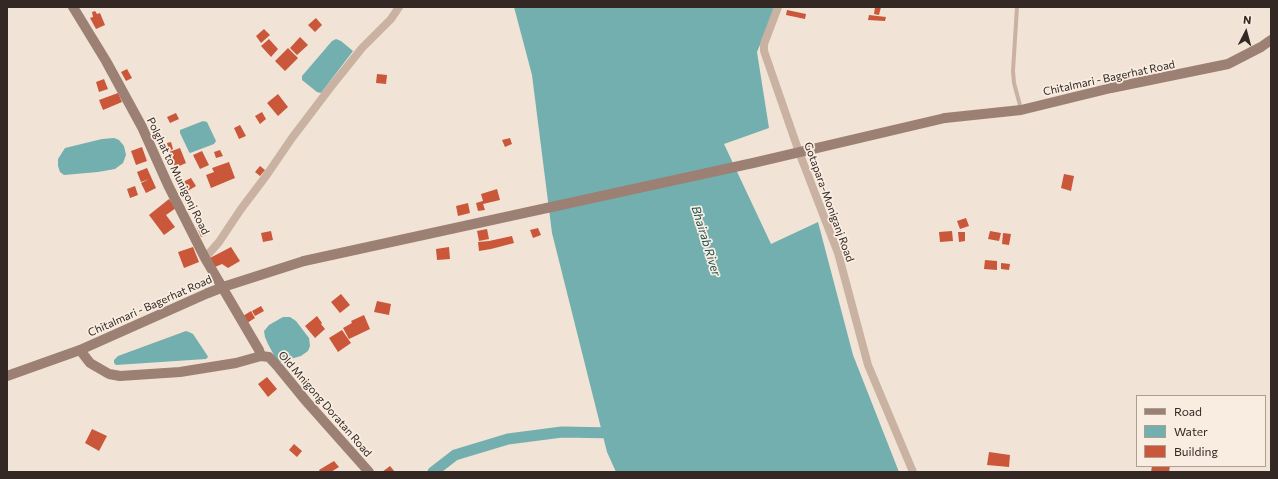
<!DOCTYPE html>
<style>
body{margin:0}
#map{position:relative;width:1278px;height:479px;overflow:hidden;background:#f1e3d5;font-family:Commissioner,sans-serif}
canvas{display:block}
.frame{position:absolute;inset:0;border:8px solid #332824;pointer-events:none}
.legend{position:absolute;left:1136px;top:395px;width:130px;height:72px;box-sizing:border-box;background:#f9ede1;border:1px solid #aa9e95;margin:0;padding:5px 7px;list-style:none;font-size:12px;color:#332824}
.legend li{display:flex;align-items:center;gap:8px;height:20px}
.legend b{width:20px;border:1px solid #aa9e95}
.north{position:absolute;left:1226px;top:12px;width:40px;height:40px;-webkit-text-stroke:3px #f9ede1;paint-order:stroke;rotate:6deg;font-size:11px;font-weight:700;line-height:16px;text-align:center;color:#332824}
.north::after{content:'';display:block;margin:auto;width:14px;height:18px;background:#332824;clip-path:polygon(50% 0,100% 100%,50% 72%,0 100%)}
</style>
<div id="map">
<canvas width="1278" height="479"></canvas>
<div class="frame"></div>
<ul class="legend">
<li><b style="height:5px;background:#9c8073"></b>Road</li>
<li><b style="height:11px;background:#73afaf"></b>Water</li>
<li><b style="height:11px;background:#ca573a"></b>Building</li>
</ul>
<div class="north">N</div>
</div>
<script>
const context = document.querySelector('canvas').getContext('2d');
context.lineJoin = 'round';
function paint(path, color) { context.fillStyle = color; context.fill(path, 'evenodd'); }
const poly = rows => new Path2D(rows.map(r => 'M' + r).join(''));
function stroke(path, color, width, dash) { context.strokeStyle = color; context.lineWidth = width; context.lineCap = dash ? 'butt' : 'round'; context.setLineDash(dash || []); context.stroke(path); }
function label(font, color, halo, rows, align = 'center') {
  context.font = font + ' Commissioner,sans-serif'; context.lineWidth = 3.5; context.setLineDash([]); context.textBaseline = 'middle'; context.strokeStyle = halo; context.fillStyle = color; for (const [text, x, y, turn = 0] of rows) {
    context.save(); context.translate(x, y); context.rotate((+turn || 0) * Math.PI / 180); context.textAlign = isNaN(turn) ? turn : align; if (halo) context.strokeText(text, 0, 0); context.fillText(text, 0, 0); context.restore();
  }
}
const water = poly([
 [514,7,776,7,757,52,769,128,724,144,771,244,818,222,853,355,899,472,616,472,607,452,552,233,532,75],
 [336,39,341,41,353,51,321,93,317,92,302,80,302,76,332,41],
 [203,121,207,122,216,141,214,144,190,153,189,152,180,133,180,130],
 [114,138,119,140,124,146,126,155,123,163,115,169,98,172,64,175,60,172,58,166,58,159,65,148,102,139],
 [283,317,290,317,296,321,309,338,310,346,308,351,301,356,280,362,276,359,268,344,265,337,264,331,269,325],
 [186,331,189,332,193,334,207,355,208,357,206,359,116,365,114,363,114,360,118,356]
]);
const canal = poly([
 [433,472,455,455,508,439,562,432,615,433]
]);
const building = poly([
 [875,7,881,7,879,15,874,14],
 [787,10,806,14,805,19,786,15],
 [95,11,97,14,100,13,105,25,96,29,90,18,93,17,92,12],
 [869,15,886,17,885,21,868,20],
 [316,18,322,25,315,32,308,25],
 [264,29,270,35,261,43,256,36],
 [300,37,308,45,297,55,290,48],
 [269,39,278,49,271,57,261,46],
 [288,48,298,58,285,71,275,61],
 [127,69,132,78,126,81,121,72],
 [377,74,387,75,386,84,376,83],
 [104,79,108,89,99,92,96,82],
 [118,93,122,102,103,110,99,100],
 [278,94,288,107,278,116,267,103],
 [262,112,266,119,260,124,255,116],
 [176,113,179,119,170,123,167,117],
 [240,125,246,136,239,139,234,128],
 [510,138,512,144,505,147,502,140],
 [171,142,173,149,167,152,165,148,168,147,167,143],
 [142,147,147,161,136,165,131,151],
 [180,148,186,163,175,168,169,152],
 [220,150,223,156,216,158,214,152],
 [202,151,209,165,200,169,193,155],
 [229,162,235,178,211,188,206,175,214,172,212,168],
 [260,166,265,170,260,176,255,172],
 [147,168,156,188,146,193,141,183,149,179,141,182,137,172],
 [1064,174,1074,176,1071,191,1061,188],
 [191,178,196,186,186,192,181,183],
 [135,186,138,195,130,198,127,189],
 [497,189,500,200,483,204,485,210,478,211,476,203,483,201,481,194],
 [169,199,176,208,166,215,175,227,164,235,149,215],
 [468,203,470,213,458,216,456,206],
 [966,218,969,226,960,229,957,221],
 [202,225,206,235,201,237,197,227],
 [538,228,541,235,533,238,530,230],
 [487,229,489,239,479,241,477,231],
 [271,231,273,240,263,242,261,233],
 [952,231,953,241,940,242,939,232],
 [990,231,1001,233,999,241,988,239],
 [958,232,965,232,965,241,959,242],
 [1003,233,1011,234,1009,245,1002,244],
 [512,236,514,243,491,249,490,244,491,249,479,251,478,242,489,241],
 [193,247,199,262,184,268,178,252],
 [231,247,240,261,228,268,222,264,215,267,210,258],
 [449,247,450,259,437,260,436,249],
 [985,260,997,261,997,270,984,269],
 [1001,263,1010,264,1009,270,1001,269],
 [341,294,350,305,340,313,331,302],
 [377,301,391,304,389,315,374,312],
 [261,306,264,311,255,316,252,311],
 [251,311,255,318,247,323,243,316],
 [364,315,370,329,349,339,343,328,352,323,351,321],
 [317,316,322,323,321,324,325,329,315,338,305,326],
 [342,330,351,343,338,352,329,338],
 [267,377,277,389,268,397,258,384],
 [92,429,107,436,99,451,85,443],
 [294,444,302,451,297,457,289,450],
 [989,452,1010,455,1009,467,987,465],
 [334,461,339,467,331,472,320,472,319,470],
 [390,466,395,472,382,472],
 [1152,466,1170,466,1169,472,1151,472]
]);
const lane = poly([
 [1017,7,1013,71,1014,83,1021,109]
]);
const street = poly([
 [778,7,764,44,764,51,799,152,838,253,868,365,913,472],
 [205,258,219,242,241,209,266,176,292,138,330,88,362,48,391,19,399,7]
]);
const secondary = poly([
 [73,7,106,61,142,127,168,185,205,258,259,350,261,356],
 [945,118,1021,110,1111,88,1228,64,1261,47,1271,40],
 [226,286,304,261],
 [80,350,90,363,109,374,120,376,180,372,236,363,261,356,269,357,279,368,306,401,369,472],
 [7,376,80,350,208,293]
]);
const secondaryBridge = poly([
 [304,261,753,163,945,118],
 [208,293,226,286]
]);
const streetNames = [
 ["Chitalmari - Bagerhat Road",1109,78,-12],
 ["Polghat to Munigonj Road",178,176,64],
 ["Gotapara-Moniganj Road",829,202,70],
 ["Chitalmari - Bagerhat Road",150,306,-24],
 ["Old Mnigong Doratan Road",325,404,49]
];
const waterNames = [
 ["Bhairab River",706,241,73]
];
paint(water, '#73afaf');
stroke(canal, '#73afaf', 11);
paint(building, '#ca573a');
stroke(lane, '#c9b2a1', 4);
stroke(street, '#c9b2a1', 8);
stroke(secondary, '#9c8073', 10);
stroke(secondaryBridge, '#9c8073', 10);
label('11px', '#332824', '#f9ede1', streetNames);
label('italic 12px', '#195355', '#f9ede1', waterNames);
</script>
